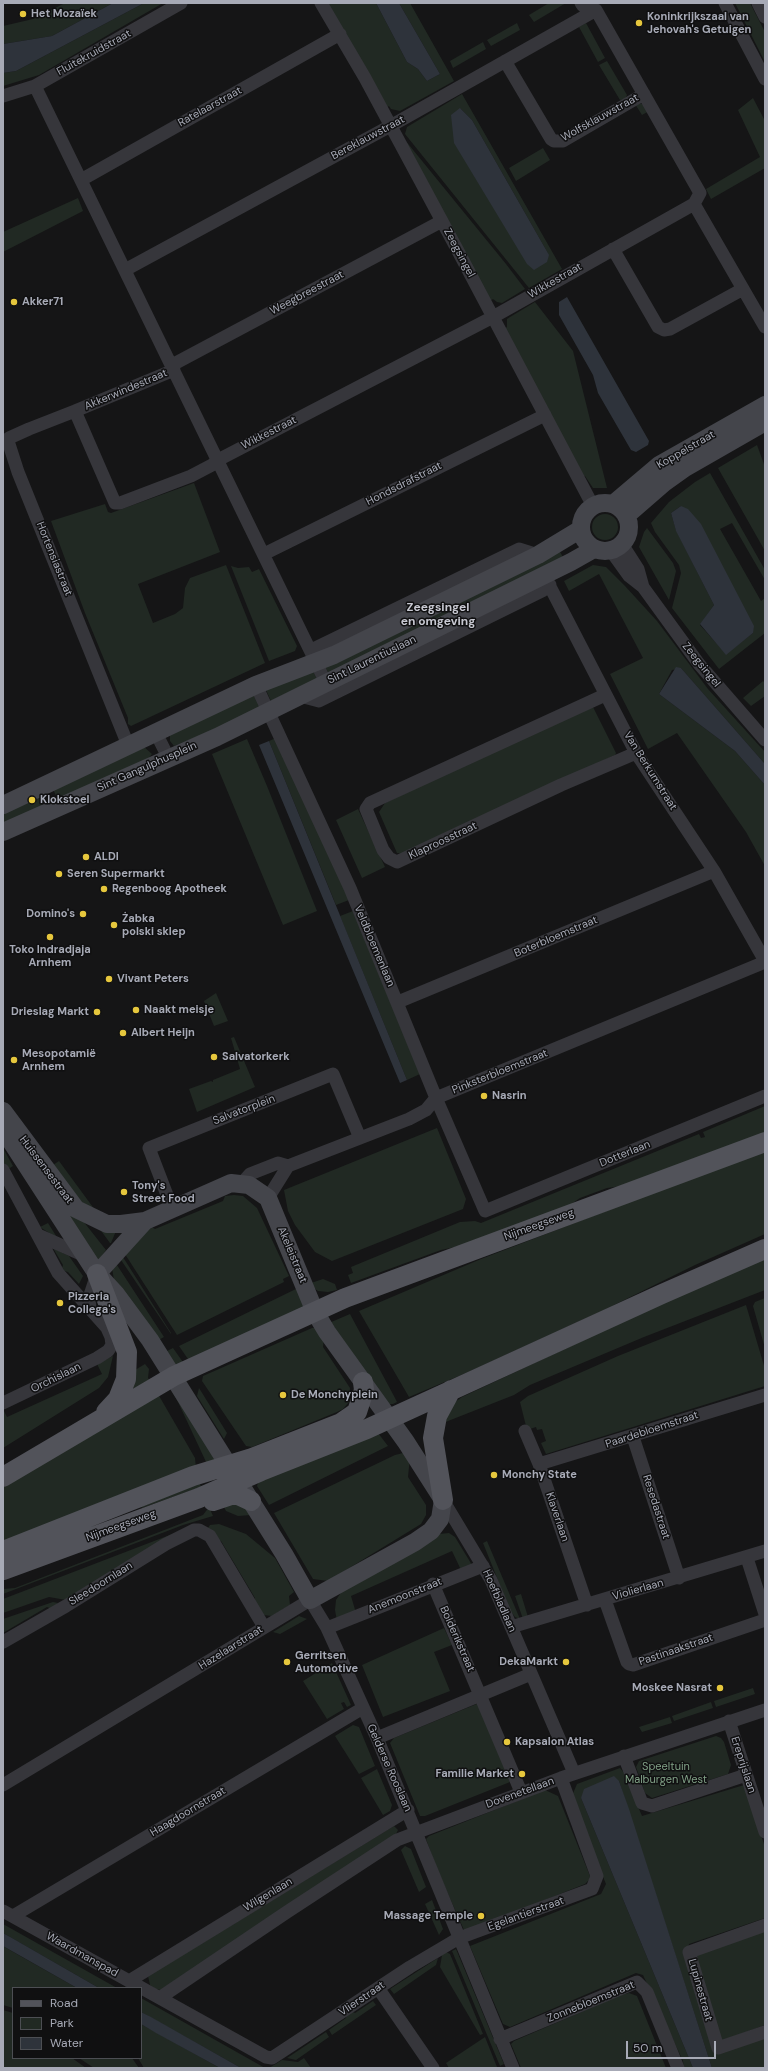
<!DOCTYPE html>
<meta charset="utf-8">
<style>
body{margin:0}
#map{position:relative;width:768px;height:2071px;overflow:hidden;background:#151516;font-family:"DM Sans",sans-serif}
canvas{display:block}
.frame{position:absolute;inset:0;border:4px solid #a7aab6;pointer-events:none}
.legend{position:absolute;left:12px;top:1987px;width:130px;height:72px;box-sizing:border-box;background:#101011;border:1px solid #4c4e53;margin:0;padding:5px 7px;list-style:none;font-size:12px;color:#a7aab6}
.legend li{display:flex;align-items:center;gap:8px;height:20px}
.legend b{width:20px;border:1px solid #4c4e53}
.scale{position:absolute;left:626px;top:2041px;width:90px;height:18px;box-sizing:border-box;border:2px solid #a7aab6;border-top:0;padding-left:5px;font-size:12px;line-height:14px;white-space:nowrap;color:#a7aab6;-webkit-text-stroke:3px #101011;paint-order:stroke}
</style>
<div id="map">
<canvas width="768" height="2071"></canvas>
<div class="frame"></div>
<ul class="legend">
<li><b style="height:5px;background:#52535a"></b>Road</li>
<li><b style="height:11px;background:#212923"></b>Park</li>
<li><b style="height:11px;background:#2e333b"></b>Water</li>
</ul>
<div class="scale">50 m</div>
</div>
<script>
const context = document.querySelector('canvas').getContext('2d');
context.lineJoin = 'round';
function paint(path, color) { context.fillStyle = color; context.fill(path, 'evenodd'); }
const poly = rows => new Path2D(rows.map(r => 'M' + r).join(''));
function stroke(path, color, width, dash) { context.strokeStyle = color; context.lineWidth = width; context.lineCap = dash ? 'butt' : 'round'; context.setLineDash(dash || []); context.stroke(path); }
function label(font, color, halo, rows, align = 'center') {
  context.font = font + ' "DM Sans",sans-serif'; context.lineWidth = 3; context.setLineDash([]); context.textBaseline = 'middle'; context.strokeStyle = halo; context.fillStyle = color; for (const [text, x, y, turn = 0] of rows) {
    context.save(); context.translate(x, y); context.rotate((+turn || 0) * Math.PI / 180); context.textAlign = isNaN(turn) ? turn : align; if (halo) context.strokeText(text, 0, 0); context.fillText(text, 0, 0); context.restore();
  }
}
const green = poly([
 [65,3,113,3,52,36,3,44,3,26,33,19],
 [144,3,163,3,39,75,3,86,3,73,16,71],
 [326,3,376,3,407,62,418,69,427,81,440,74,399,3,410,3,454,81,400,111,391,109,389,106,386,108],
 [549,3,566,3,534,22,529,15],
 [735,3,750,3,765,32,765,62],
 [517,23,520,30,491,46,487,40],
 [586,23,605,58,598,62,579,27],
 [483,42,486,49,453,68,450,61],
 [607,61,627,95,625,99,620,100,599,65],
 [462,94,562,269,529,288,405,134,407,127],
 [460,108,472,120,549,255],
 [753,98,765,121,765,168,711,199,706,189,760,157,738,110],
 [638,103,642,104,649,111,642,115,635,104],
 [405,140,506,264,525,289,502,303,497,302,493,299,490,301],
 [543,148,550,160,516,181,509,168],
 [78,198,83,211,3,252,3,232],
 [535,302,573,351,607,488,593,488,585,476,582,477,504,329,507,327,507,319,510,317],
 [757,445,765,467,765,551,718,468],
 [710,473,765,570,765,580,732,523,720,529,761,601,765,598,765,633,719,669,672,608,681,573,679,565,655,532,651,523,669,502,695,482],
 [681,506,753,633,726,654,700,625,714,605,676,530,671,513],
 [194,483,220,552,138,584,153,623,175,614,183,608,185,588,190,578,226,565,265,663,131,726,128,724,128,718,85,613,51,521,105,504,108,512,111,513],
 '592 527a13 13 0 1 1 26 0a13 13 0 1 1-26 0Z',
 [647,528,673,563,676,571,669,600,639,547,644,532],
 [558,548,565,561,329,674,325,667],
 [593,565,606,567,625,586,657,621,708,689,765,752,765,764,681,668,672,670,659,694,735,751,765,785,765,866,746,832,677,733,648,749,610,674,643,658,599,574,569,591,564,581],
 [231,566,238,568,249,567,252,572,259,569,297,646,295,651,269,661],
 [313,671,317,679,271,701,266,690],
 [763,681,765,683,765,696,751,706,743,698],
 [254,693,260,707,259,712,174,746,170,741,170,734],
 [591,703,616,753,615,755,408,854,397,853,379,812,385,803],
 [276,738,349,900,336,905,269,741],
 [247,739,267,786,317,911,283,925,212,754],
 [143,746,152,754,147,760,59,802,51,785],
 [37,793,45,809,3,828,3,809],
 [358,809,385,867,362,878,336,820],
 [353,911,420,1074,407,1080,340,916],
 [216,993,228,1021,214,1026,204,1001],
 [234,1037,255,1087,197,1112,189,1089,211,1081,213,1082,213,1080,240,1069,231,1038],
 [765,1106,765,1134,622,1186,607,1188,580,1198,567,1207,469,1244,441,1250,351,1283,348,1275,353,1273,351,1267,460,1222,475,1221,481,1223,699,1134,701,1138,705,1137,703,1132],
 [437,1128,466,1199,463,1209,332,1261,315,1252,295,1225,288,1211,284,1190],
 [15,1135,106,1250,98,1261],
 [3,1148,13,1166,7,1170,3,1163],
 [765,1150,765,1234,695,1265,604,1310,466,1373,409,1397,359,1311,481,1259],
 [59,1161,95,1210,87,1209,53,1165],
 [234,1195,243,1196,257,1208,289,1276,283,1279,284,1282,177,1335,123,1251,150,1226,155,1229,223,1201,225,1196],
 [48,1223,58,1239,40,1227],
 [99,1228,116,1231,111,1243,110,1243],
 [53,1248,69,1256,83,1276,79,1284,68,1272,61,1270,63,1265],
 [121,1254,171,1333,171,1334,119,1257],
 [765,1255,765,1290,644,1337,530,1385,514,1395,443,1423,455,1402,462,1397],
 [115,1262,164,1337,155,1342,115,1286,112,1268],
 [323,1279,335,1284,337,1290,328,1292,318,1291,308,1284],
 [300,1287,306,1306,190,1362,179,1346],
 [765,1298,765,1348,753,1306,755,1302],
 [746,1305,765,1369,765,1386,546,1454,541,1443,546,1441,542,1429,537,1430,536,1427,527,1430,520,1402,528,1396,618,1356],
 [350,1314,395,1398,397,1402,393,1404,388,1404,329,1323],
 [312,1328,315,1328,324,1337,323,1347,350,1388,349,1402,343,1409,337,1412,252,1447,246,1446,202,1381,203,1376],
 [173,1348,185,1365,175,1370,163,1353],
 [113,1356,108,1377,99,1388,3,1448,3,1409,7,1417,102,1374,97,1364],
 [145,1364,149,1369,148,1378,150,1381,130,1391,135,1370],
 [169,1386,220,1456,207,1464,178,1402],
 [199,1388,227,1433,224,1439,197,1396],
 [158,1394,195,1458,196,1468,3,1543,3,1487],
 [378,1433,388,1446,269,1505,257,1486,259,1480],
 [407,1452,410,1457,408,1477,426,1505,426,1515,421,1524,328,1581,313,1579,274,1513,395,1455],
 [199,1480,201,1487,142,1508,140,1503],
 [233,1504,243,1504,251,1515,238,1516,226,1511,224,1507],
 [209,1507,213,1516,183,1525,3,1594,3,1589,15,1588,203,1515],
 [219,1524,246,1534,275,1558,294,1592,289,1596,290,1605,272,1616,263,1615,253,1604,255,1598,221,1541,216,1540,208,1528,210,1525],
 [188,1528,66,1600,49,1597,3,1613,3,1599],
 [449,1533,455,1537,472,1565,461,1570,452,1551,351,1596,356,1613,337,1621,335,1610,336,1600,342,1591,439,1534],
 [487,1541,520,1619,515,1617,510,1610,483,1543],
 [521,1594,528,1617,523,1619,515,1596],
 [53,1602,58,1603,52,1609,47,1607,3,1633,3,1619],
 [299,1616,307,1619,280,1634,273,1632],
 [444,1628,452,1645,434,1652,450,1691,383,1717,362,1665],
 [332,1663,351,1705,347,1707,344,1702,341,1703,344,1709,327,1719,303,1681],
 [753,1688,755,1694,716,1707,714,1701],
 [711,1702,713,1708,674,1721,672,1716],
 [479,1703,510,1782,425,1816,420,1816,390,1743,394,1738],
 [670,1717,672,1723,642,1732,639,1727],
 [353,1725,359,1727,375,1766,359,1774,335,1736],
 [716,1736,721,1738,724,1742,731,1765,728,1774,652,1798,645,1793,636,1767,639,1761],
 [620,1768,624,1773,642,1816,744,1785,765,1847,765,1918,689,1944,687,1951,719,2052,765,2036,765,2068,712,2068,619,1781,581,1798,693,2068,684,2068,683,2061,643,1975,636,1973,510,2027,503,2024,470,1946,601,1894,606,1884,571,1798,577,1784],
 [377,1769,392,1805,390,1811,383,1815,361,1778],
 [545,1790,558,1796,590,1876,589,1880,585,1884,469,1930,464,1930,437,1869,426,1839,429,1836],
 [394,1826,398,1830,396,1834,161,1990,155,1989,150,1985,148,1976],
 [405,1846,411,1849,426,1887,419,1892,401,1850],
 [432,1900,443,1929,439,1935,425,1904],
 [3,1924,117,1988,99,1988,3,1933],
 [765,1931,765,2025,719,2042,692,1956],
 [3,1946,22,1957,77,1988,13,1988,13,2008,3,2005],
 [456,1949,504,2064,500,2066,452,1951],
 [446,1952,450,1954,483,2034,480,2035,440,1967,442,1955],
 [438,1958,436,1965,394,1994,390,1989],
 [629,1993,637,1996,666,2068,521,2068,511,2044,514,2041,621,1995],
 [141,1998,265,2068,241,2068,141,2012],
 [373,2001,376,2005,332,2035,329,2030,346,2018,347,2013,351,2011,355,2013],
 [3,2010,13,2013,13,2058,72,2058,86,2068,3,2068],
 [141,2024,220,2068,144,2068,138,2058,141,2058],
 [326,2032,329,2037,296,2060,287,2058],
 [485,2037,497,2067,449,2068,446,2063],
 [79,2058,132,2058,139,2068,94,2068],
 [304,2058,311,2068,269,2068,282,2060,298,2062]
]);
const water = poly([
 [113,3,144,3,16,71,3,73,3,44,52,36],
 [376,3,399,3,440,74,427,81,418,69,407,62],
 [460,108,472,120,549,255,547,262,534,270,527,264,454,143,451,115],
 [567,297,649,441,648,445,636,452,631,450,598,393,593,375,559,315,559,302],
 [681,506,688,509,701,524,754,626,753,633,726,655,700,624,714,605,676,531,671,513],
 [676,667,681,668,765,764,765,785,735,751,659,694],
 [269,741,407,1080,400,1083,259,745],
 [614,1776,619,1781,629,1809,712,2068,693,2068,581,1798,584,1789],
 [3,1933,12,1938,99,1988,77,1988,3,1946],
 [141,2012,151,2017,241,2068,220,2068,156,2033,141,2024]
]);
const street = poly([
 [321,3,365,78,458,251,593,506],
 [581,3,583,6,596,10],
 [725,3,765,79],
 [758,3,765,17],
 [505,61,551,139,554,141,563,141,644,94],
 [35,86,326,683],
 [3,96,35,86,181,3],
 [81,180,340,34],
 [694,204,765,327],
 [613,249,658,327,664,330,670,329,743,289],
 [125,270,394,124,596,10],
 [172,365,442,221],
 [174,370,75,411,115,503,120,503,191,476,212,465,218,460,493,317,694,204,700,193,596,10],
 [75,411,29,429,9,438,8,441,18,472,128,745],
 [622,544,638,569,643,587],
 [611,551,629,576,643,587,699,664,765,740],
 [264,554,545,415],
 [544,575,636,753,714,871,765,961],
 [311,650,519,549,538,555],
 [256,685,350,888,436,1098,485,1211,765,1096],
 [605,695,370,803,366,809,383,850,389,858,397,862,561,785,636,753],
 [300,696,319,701,542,591,550,585],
 [156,733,168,757],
 [398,1002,714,871],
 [3,1170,58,1273,107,1328,111,1337,112,1345,108,1351,97,1358,3,1403],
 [242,1183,250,1174,278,1163,288,1166,409,1119,426,1110,436,1098,765,962],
 [268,1198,288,1166],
 [172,1208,149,1148,333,1074,360,1138],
 [38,1235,83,1255],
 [90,1309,89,1298,97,1274],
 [525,1431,539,1464,587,1605],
 [633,1437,679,1578],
 [539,1464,765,1395],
 [443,1500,491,1580,574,1773],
 [747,1558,765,1614],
 [433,1584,521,1792],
 [605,1600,627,1662,629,1664,633,1665,765,1620],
 [511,1627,765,1551],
 [327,1628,483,1566],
 [3,1642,66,1606,166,1544,194,1530,199,1530,210,1536,264,1627],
 [729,1721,765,1832],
 [377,1738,531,1674],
 [624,1756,642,1803,652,1806,746,1775],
 [3,1785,310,1600,327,1628,377,1738,513,2068],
 [3,1911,266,2057,272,2058,410,1967,459,1938,592,1889,597,1876,561,1778],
 [13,1916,363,1708],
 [765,1925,689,1952,718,2048,765,2032],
 [129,1981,408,1810],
 [378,1988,433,2068],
 [161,1997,287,1912,397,1840,561,1778,765,1710],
 [500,2039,637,1982,647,1992,678,2068]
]);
const secondary = poly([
 '581 527a24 24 0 1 1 48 0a24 24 0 1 1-48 0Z',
 [613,504,659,465,765,405],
 [626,516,664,483,685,468,765,422],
 [3,805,256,685,334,655,538,555,581,529],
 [3,832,217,737,571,562,594,549],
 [3,1111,76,1209,107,1224,121,1224,145,1221,231,1183,249,1185,268,1198,315,1312,327,1332,406,1442,443,1500,440,1519,431,1531,415,1542,310,1600,284,1554,150,1340,116,1294,95,1271,3,1129],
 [97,1274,145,1221]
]);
const primary = poly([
 [97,1274,127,1352,126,1379,118,1399,106,1412],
 [3,1477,174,1376,345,1298,765,1142],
 [443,1500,433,1438,437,1416,451,1390],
 [213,1501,231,1495,238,1495,251,1501],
 [3,1551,193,1476,252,1458,341,1423,357,1412,364,1390,363,1382],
 [3,1570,199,1498,261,1471,367,1429,662,1294,765,1249]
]);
const markers = [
 [23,14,4,"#e6c73d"],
 [639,23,4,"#e6c73d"],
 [14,302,4,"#e6c73d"],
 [32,800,4,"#e6c73d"],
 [86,857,4,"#e6c73d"],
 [59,874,4,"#e6c73d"],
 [104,889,4,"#e6c73d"],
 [83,914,4,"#e6c73d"],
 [114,925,4,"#e6c73d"],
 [50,937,4,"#e6c73d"],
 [109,979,4,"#e6c73d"],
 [136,1010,4,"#e6c73d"],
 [97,1012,4,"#e6c73d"],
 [123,1033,4,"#e6c73d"],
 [214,1057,4,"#e6c73d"],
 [14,1060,4,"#e6c73d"],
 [484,1096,4,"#e6c73d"],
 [124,1192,4,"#e6c73d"],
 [60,1303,4,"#e6c73d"],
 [283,1395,4,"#e6c73d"],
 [494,1475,4,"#e6c73d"],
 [287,1662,4,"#e6c73d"],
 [566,1662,4,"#e6c73d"],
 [720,1688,4,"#e6c73d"],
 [507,1742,4,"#e6c73d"],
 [522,1774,4,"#e6c73d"],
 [481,1916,4,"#e6c73d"]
];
const poiNames = [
 ["Het Mozaïek",31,14],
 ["Koninkrijkszaal van",647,17],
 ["Jehovah's Getuigen",647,30],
 ["Akker71",22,302],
 ["Klokstoel",40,800],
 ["ALDI",94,857],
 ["Seren Supermarkt",67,874],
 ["Regenboog Apotheek",112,889],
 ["Domino's",75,914,"right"],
 ["Żabka",122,919],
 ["polski sklep",122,932],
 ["Toko Indradjaja",50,950,"center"],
 ["Arnhem",50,963,"center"],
 ["Vivant Peters",117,979],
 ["Naakt meisje",144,1010],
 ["Drieslag Markt",89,1012,"right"],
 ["Albert Heijn",131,1033],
 ["Mesopotamië",22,1054],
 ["Arnhem",22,1067],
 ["Salvatorkerk",222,1057],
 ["Nasrin",492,1096],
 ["Tony's",132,1186],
 ["Street Food",132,1199],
 ["Pizzeria",68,1297],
 ["Collega's",68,1310],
 ["De Monchyplein",291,1395],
 ["Monchy State",502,1475],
 ["Gerritsen",295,1656],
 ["Automotive",295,1669],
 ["DekaMarkt",558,1662,"right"],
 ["Moskee Nasrat",712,1688,"right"],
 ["Kapsalon Atlas",515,1742],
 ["Familie Market",514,1774,"right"],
 ["Massage Temple",473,1916,"right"]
];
const streetNames = [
 ["Fluitekruidstraat",94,53,-29],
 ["Ratelaarstraat",210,107,-29],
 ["Wolfsklauwstraat",600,118,-29],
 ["Bereklauwstraat",368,138,-28],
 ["Zeegsingel",459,253,62],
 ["Wikkestraat",555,281,-30],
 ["Weegbreestraat",307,293,-28],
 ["Akkerwindestraat",126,390,-23],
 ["Wikkestraat",269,433,-27],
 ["Koppelstraat",686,450,-30],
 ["Hondsdrafstraat",404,484,-27],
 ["Hortensiastraat",54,559,68],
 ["Sint Laurentiuslaan",372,660,-26],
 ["Zeegsingel",701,665,51],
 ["Sint Gangulphusplein",147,767,-24],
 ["Van Berkumstraat",650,771,58],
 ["Klaproosstraat",443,841,-25],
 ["Boterbloemstraat",556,937,-23],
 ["Veldbloemenlaan",374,946,67],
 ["Pinksterbloemstraat",500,1072,-22],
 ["Salvatorplein",244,1110,-21],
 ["Dotterlaan",625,1154,-22],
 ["Huissensestraat",46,1170,53],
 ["Nijmeegseweg",539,1225,-20],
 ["Akeleistraat",292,1255,67],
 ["Orchislaan",56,1378,-26],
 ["Paardebloemstraat",652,1430,-18],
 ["Resedastraat",656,1507,72],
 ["Klaverlaan",557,1517,71],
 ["Nijmeegseweg",121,1526,-20],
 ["Sleedoornlaan",101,1584,-32],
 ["Violierlaan",638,1590,-16],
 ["Anemoonstraat",405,1596,-22],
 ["Hoefbladlaan",499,1601,66],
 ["Bolderikstraat",457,1639,66],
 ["Hazelaarstraat",231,1648,-32],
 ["Pastinaakstraat",676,1650,-19],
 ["Ereprijslaan",743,1765,72],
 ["Gelderse Rooslaan",389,1768,66],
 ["Dovenetellaan",520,1793,-20],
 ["Haagdoornstraat",188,1812,-31],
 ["Wilgenlaan",268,1895,-31],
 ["Egelantierstraat",526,1914,-20],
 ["Waardmanspad",82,1955,29],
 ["Lupinestraat",700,1990,74],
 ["Vlierstraat",362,1999,-34],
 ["Zonnebloemstraat",591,2002,-22]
];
const parkNames = [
 ["Speeltuin",666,1767],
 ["Malburgen West",666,1780]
];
const neighbourhoodNames = [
 ["Zeegsingel",438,608],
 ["en omgeving",438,622]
];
paint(green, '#212923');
paint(water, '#2e333b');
stroke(street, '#36363b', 13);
stroke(secondary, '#44454b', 18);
stroke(primary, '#52535a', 20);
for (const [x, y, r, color] of markers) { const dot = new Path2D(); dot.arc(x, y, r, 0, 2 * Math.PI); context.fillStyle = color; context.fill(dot); stroke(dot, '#101011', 1.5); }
label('bold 11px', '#a7aab6', '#101011', poiNames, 'left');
label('11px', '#a7aab6', '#101011', streetNames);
label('11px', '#80a086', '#101011', parkNames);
label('bold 12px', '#c8c9d2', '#101011', neighbourhoodNames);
</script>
